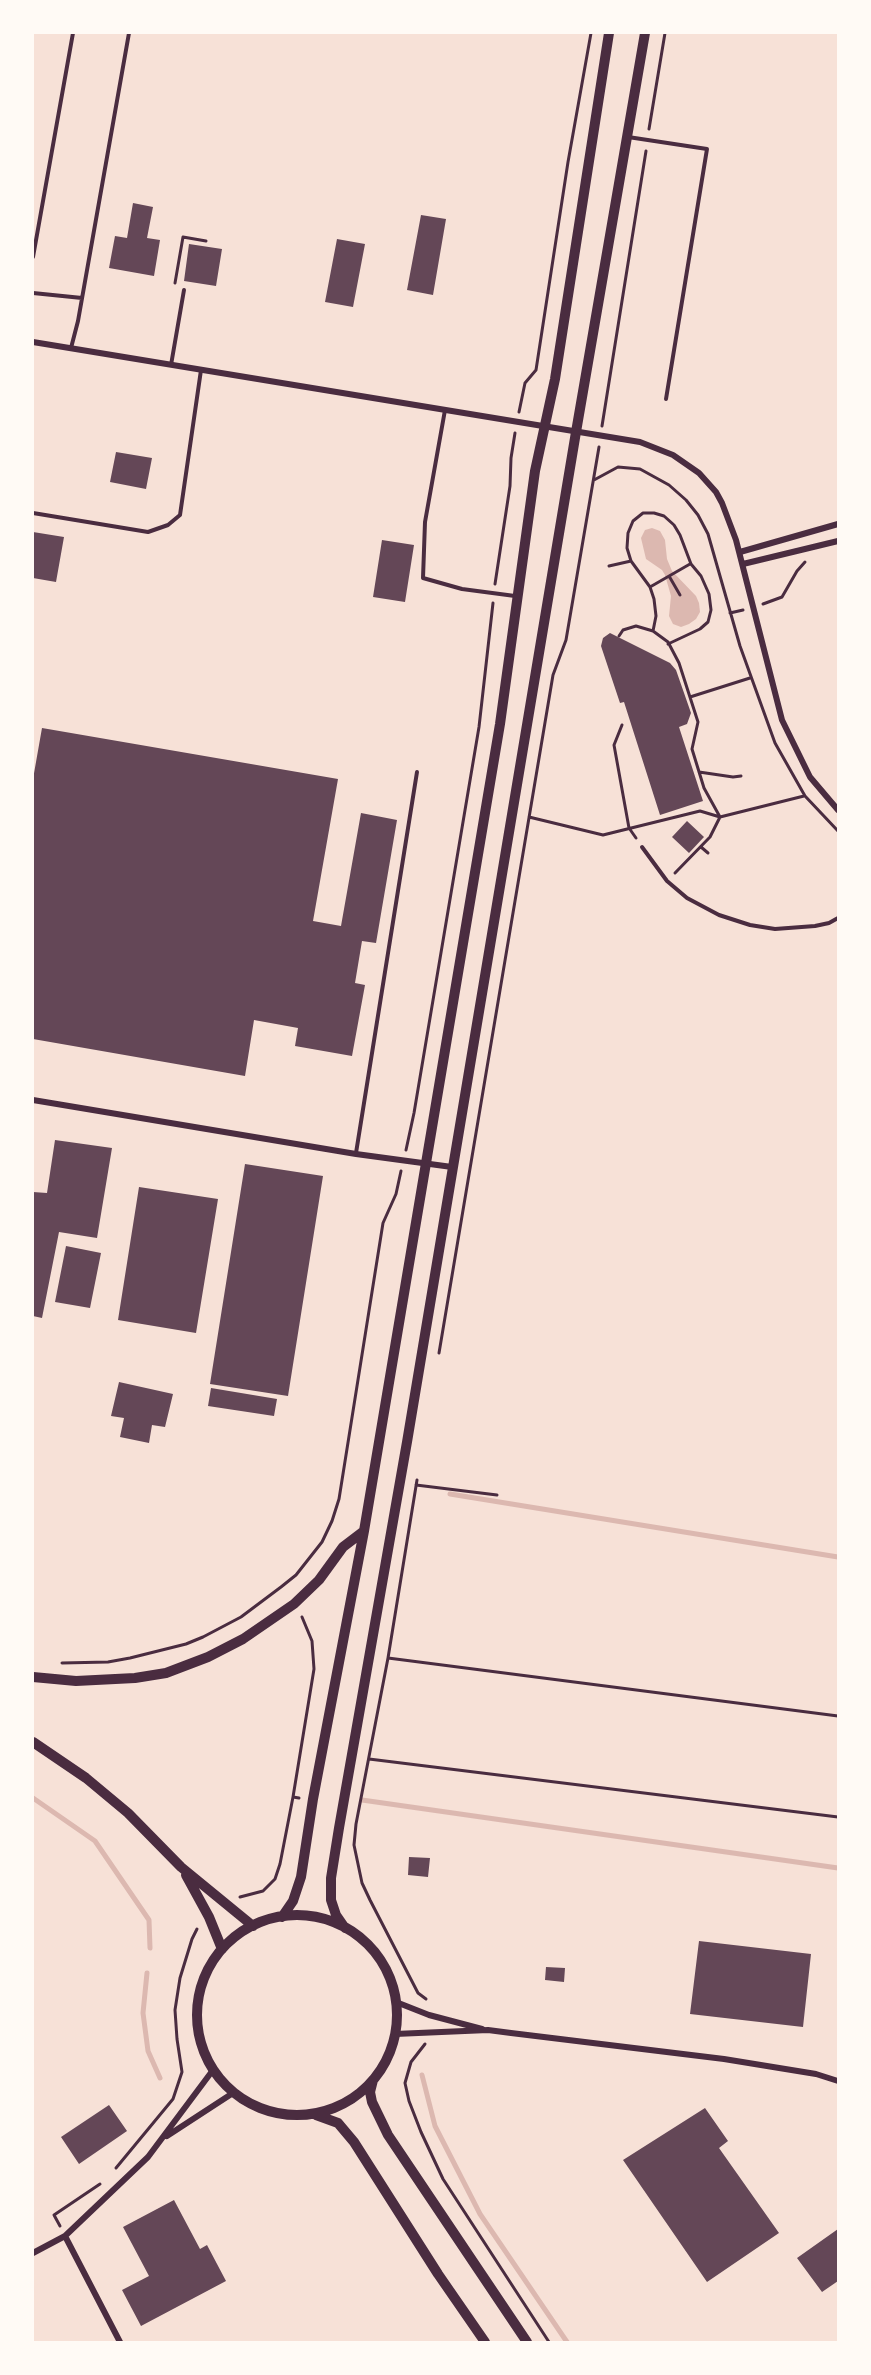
<!DOCTYPE html>
<style>
body{margin:0}
#map{position:relative;width:871px;height:2375px;overflow:hidden;background:#f7e1d7;font-family:Rubik,sans-serif}
canvas{display:block}
.frame{position:absolute;inset:0;border:34px solid #fffaf5;pointer-events:none}
</style>
<div id="map">
<canvas width="871" height="2375"></canvas>
<div class="frame"></div>
</div>
<script>
const context = document.querySelector('canvas').getContext('2d');
context.lineJoin = 'round';
function paint(path, color) { context.fillStyle = color; context.fill(path, 'evenodd'); }
const poly = rows => new Path2D(rows.map(r => 'M' + r).join(''));
function stroke(path, color, width, dash) { context.strokeStyle = color; context.lineWidth = width; context.lineCap = dash ? 'butt' : 'round'; context.setLineDash(dash || []); context.stroke(path); }
const water = poly([
 [652,528,660,531,665,540,667,559,672,571,696,596,699,603,700,612,696,619,689,624,681,627,673,624,669,616,671,596,665,575,662,570,646,559,641,538,645,530]
]);
const stream = poly([
 [450,1494,838,1557],
 [33,1798,95,1841,149,1920,150,1948],
 [362,1800,838,1868],
 [147,1973,143,2013,148,2051,160,2078],
 [422,2075,435,2126,480,2214,567,2342]
]);
const building = poly([
 [133,203,153,207,147,238,160,240,154,276,109,268,115,236,127,238],
 [421,215,446,219,433,295,407,290],
 [337,239,365,244,353,307,325,302],
 [189,244,222,249,216,286,184,281],
 [116,452,152,458,146,489,110,482],
 [33,532,64,537,56,582,33,578],
 [382,540,414,545,405,602,373,597],
 [610,633,670,663,676,670,691,713,687,724,679,727,703,801,660,815,624,702,620,703,601,646,603,638],
 [42,728,338,779,313,921,341,926,361,813,397,820,376,943,362,941,355,983,365,985,352,1056,295,1046,298,1028,254,1020,245,1076,33,1039,33,779],
 [687,821,704,837,689,853,672,837],
 [55,1140,112,1148,97,1238,59,1232,42,1318,33,1316,33,1192,47,1193],
 [245,1164,323,1176,288,1396,210,1384],
 [139,1187,218,1199,196,1333,118,1320],
 [66,1246,101,1253,90,1308,55,1302],
 [119,1382,173,1394,165,1427,152,1425,149,1443,120,1437,124,1418,111,1416],
 [211,1388,277,1399,274,1416,208,1406],
 [409,1857,430,1858,428,1877,408,1875],
 [699,1941,811,1954,803,2027,690,2014],
 [546,1967,565,1968,564,1982,545,1980],
 [109,2105,127,2131,79,2164,61,2137],
 [705,2108,728,2141,719,2148,779,2233,707,2282,623,2160],
 [174,2200,200,2249,207,2245,226,2281,141,2326,122,2290,149,2276,123,2227],
 [838,2229,838,2281,822,2292,797,2258]
]);
const path = poly([
 [649,129,665,33],
 [175,283,183,237,206,241],
 [519,412,525,383,536,370,568,162,591,33],
 [602,426,646,151],
 [594,480,618,467,640,469,669,485,686,500,698,515,708,534,740,646,775,743,805,796,838,831],
 [609,566,631,561],
 [669,576,680,595],
 [495,584,510,486,511,458,515,433],
 [650,587,690,564],
 [763,604,782,597,797,571,805,562],
 [730,613,743,610],
 [653,631,656,616,654,599,650,587,631,561,627,548,628,533,633,521,643,513,654,513,664,516,674,525,680,535,691,564,701,576,709,594,711,610,708,622,700,629,668,644],
 [619,636,623,630,636,626,653,631,668,642,679,663,698,722,692,749,704,788,720,817,710,837,675,873],
 [690,697,750,678],
 [622,725,614,745,629,828,636,838],
 [699,772,733,777,741,776],
 [529,817,603,835,700,811,720,817,804,796],
 [701,847,708,853],
 [406,1150,414,1113,479,727,493,603],
 [439,1353,553,675,566,640,599,447],
 [417,1480,388,1658,356,1824,354,1845,362,1883,370,1900,418,1993,426,1999],
 [416,1485,497,1495],
 [388,1658,838,1716],
 [62,1663,108,1662,130,1658,186,1644,203,1637,241,1617,281,1587,296,1575,322,1542,332,1521,339,1499,383,1223,396,1194,401,1171],
 [369,1759,838,1817],
 [293,1797,314,1669,312,1641,302,1617],
 [240,1897,263,1891,275,1879,280,1864,293,1797,299,1798],
 [425,2044,411,2062,405,2083,409,2101,421,2132,443,2179,549,2342],
 [116,2168,173,2099,182,2072,177,2039,175,2010,180,1978,192,1939,197,1929],
 [60,2226,54,2215,100,2184]
]);
const service = poly([
 [628,137,707,149,666,399],
 [33,257,73,33],
 [33,293,82,298],
 [71,348,78,321,129,33],
 [171,365,184,290],
 [445,410,425,522,423,578,462,589,515,596],
 [33,513,148,532,168,525,180,515,201,370],
 [642,847,667,881,687,898,719,915,750,925,775,929,815,926,829,923,838,918],
 [356,1153,417,772]
]);
const minor = poly([
 [33,342,640,442,673,455,699,473,716,492,722,503,736,540,782,720,810,777,838,810],
 [740,552,838,524],
 [743,564,838,541],
 [33,1100,356,1154,452,1167],
 [396,2002,429,2015,482,2029],
 [395,2034,488,2030,511,2033,724,2059,816,2074,838,2081],
 [167,2136,233,2093],
 [65,2236,120,2342],
 [33,2253,65,2236,148,2157,213,2070]
]);
const secondary = poly([
 [33,1677,76,1681,135,1678,166,1673,208,1657,243,1639,294,1604,319,1580,343,1547,364,1531],
 [33,1742,86,1778,128,1813,181,1867,253,1926],
 [186,1875,209,1917,222,1949],
 '197 2015a100 100 0 1 1 200 0a100 100 0 1 1-200 0Z',
 [282,1917,293,1901,301,1877,313,1799,364,1531,500,724,535,471,555,379,609,33],
 [345,1928,336,1915,331,1900,331,1878,339,1828,407,1442,576,432,645,33],
 [373,2080,370,2092,372,2102,388,2135,527,2342],
 [316,2115,338,2123,354,2142,438,2274,485,2342]
]);
paint(water, '#dcb8b0');
stroke(stream, '#dcb8b0', 5);
paint(building, '#644757');
stroke(path, '#4a2c40', 3);
stroke(service, '#4a2c40', 4);
stroke(minor, '#4a2c40', 6);
stroke(secondary, '#4a2c40', 10);
</script>
